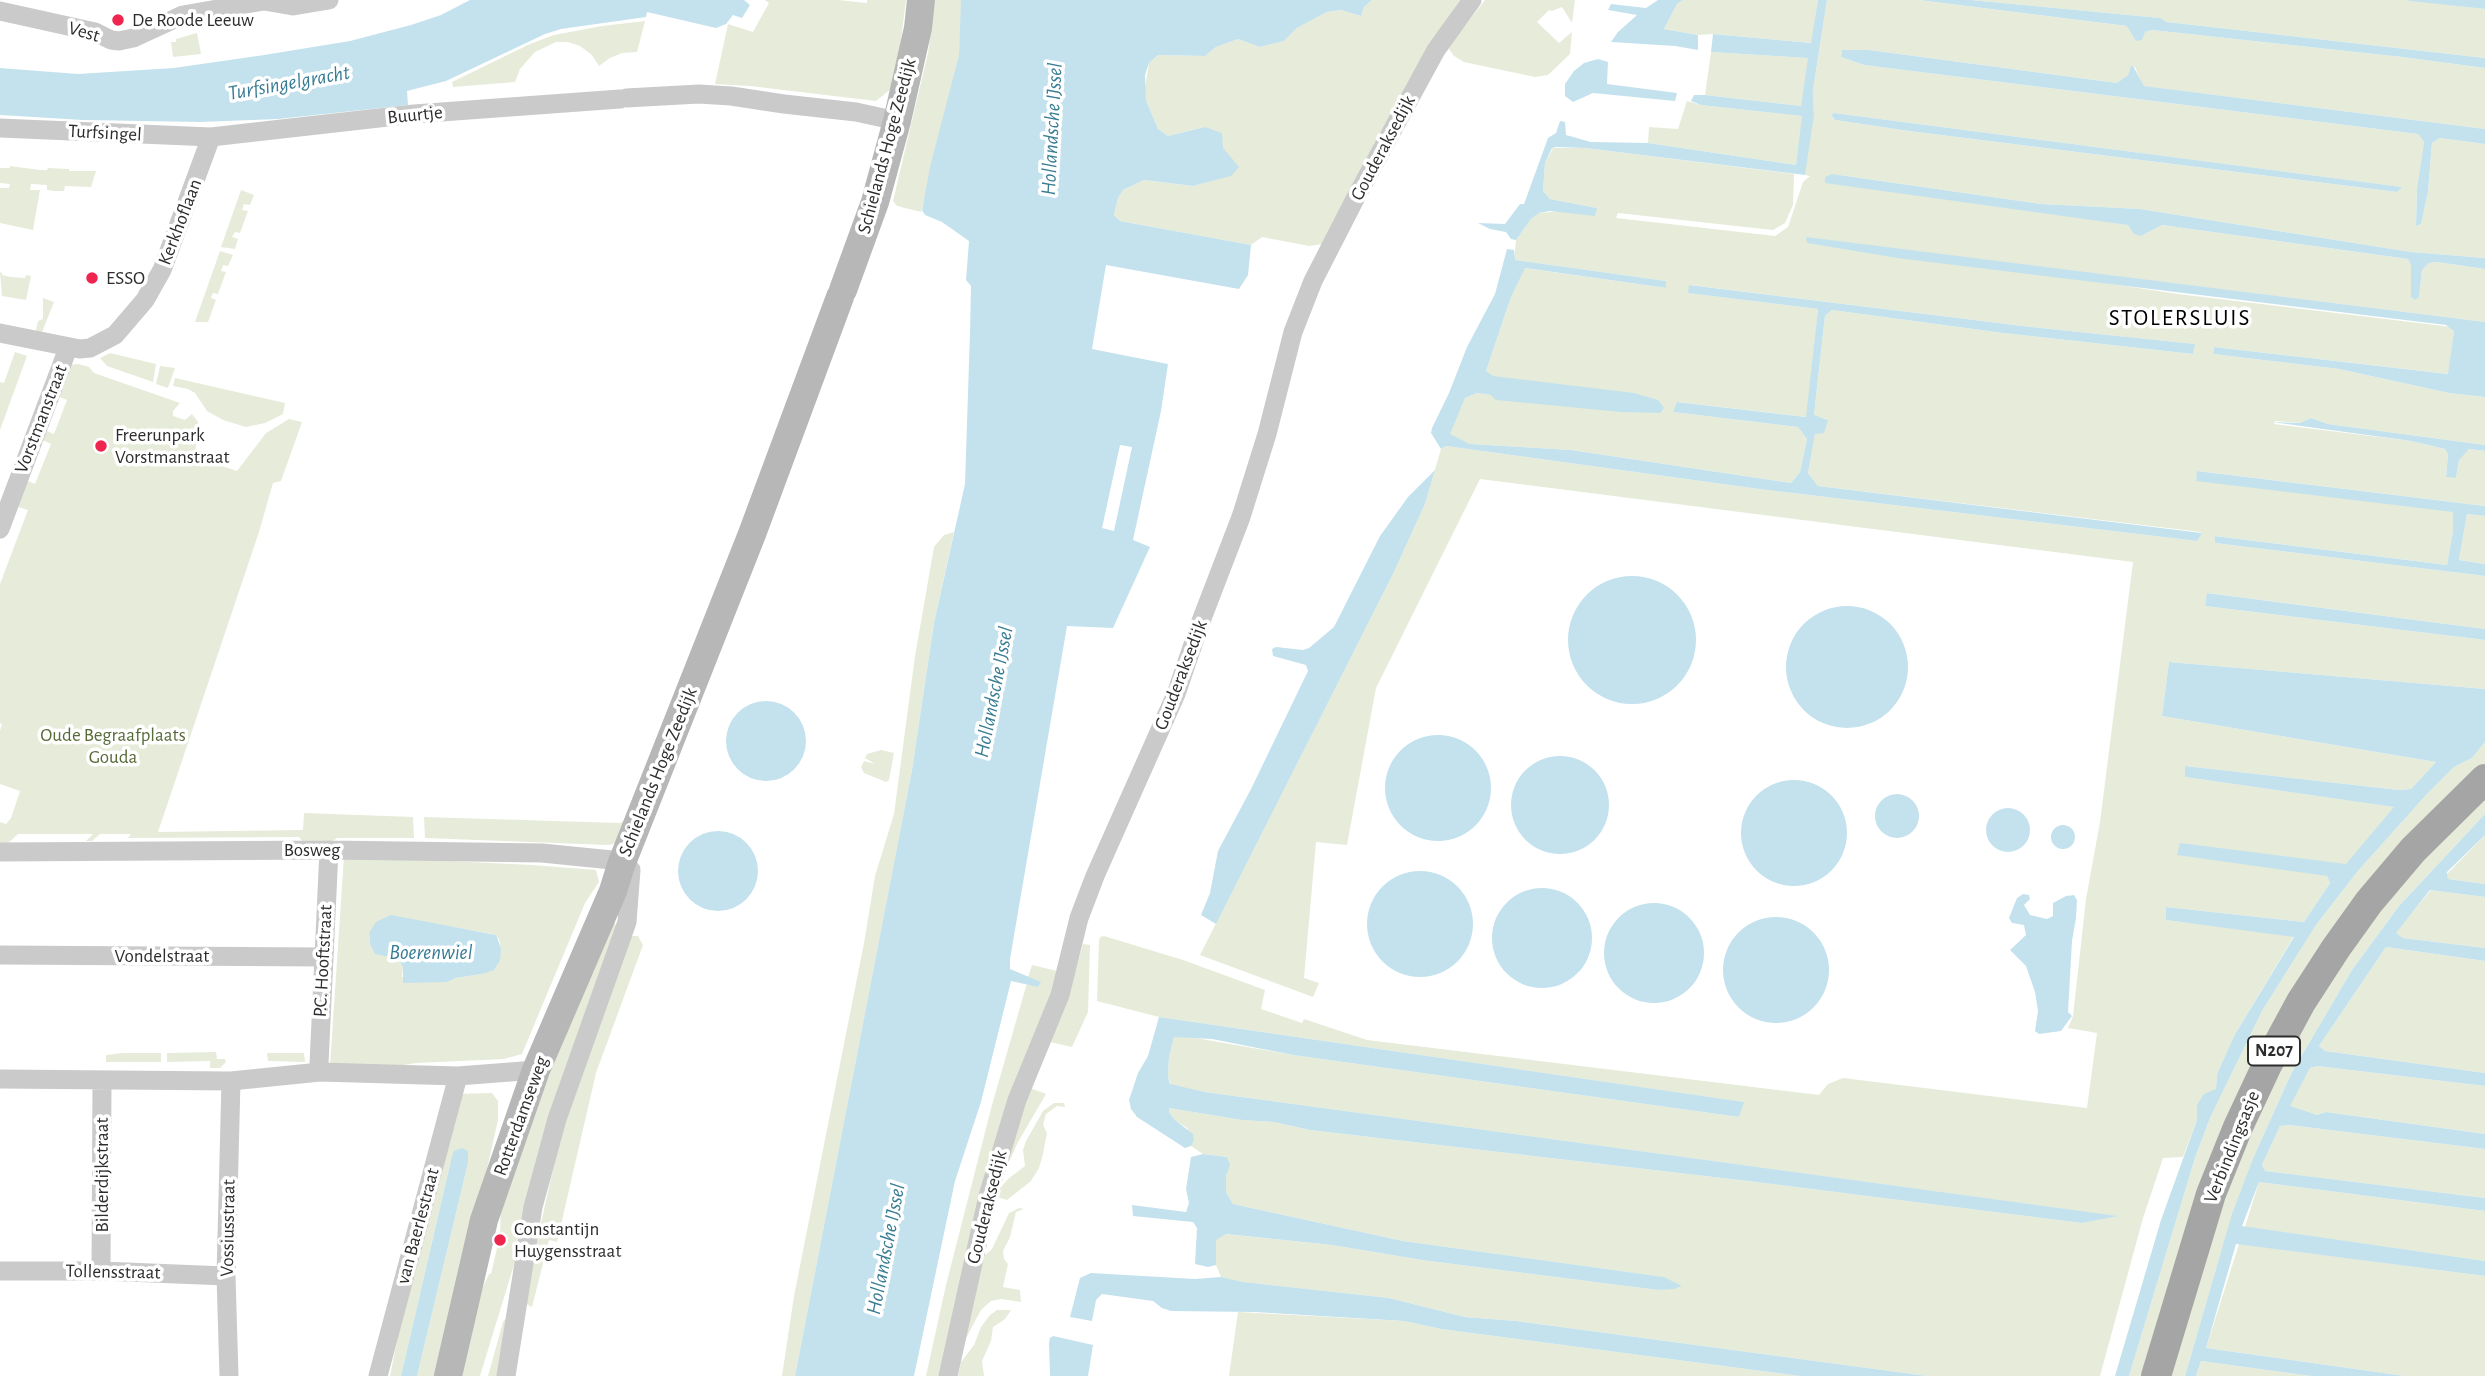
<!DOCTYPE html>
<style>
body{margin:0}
canvas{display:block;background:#fff}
</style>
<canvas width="2485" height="1376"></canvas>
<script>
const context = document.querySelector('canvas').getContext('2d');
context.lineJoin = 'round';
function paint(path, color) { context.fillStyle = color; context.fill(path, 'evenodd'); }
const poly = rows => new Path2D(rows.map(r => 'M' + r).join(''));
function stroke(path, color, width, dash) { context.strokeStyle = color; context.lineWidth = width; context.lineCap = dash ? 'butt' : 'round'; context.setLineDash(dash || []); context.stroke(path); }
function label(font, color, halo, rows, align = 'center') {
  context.font = font + ' "Alegreya Sans",sans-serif'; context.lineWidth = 7; context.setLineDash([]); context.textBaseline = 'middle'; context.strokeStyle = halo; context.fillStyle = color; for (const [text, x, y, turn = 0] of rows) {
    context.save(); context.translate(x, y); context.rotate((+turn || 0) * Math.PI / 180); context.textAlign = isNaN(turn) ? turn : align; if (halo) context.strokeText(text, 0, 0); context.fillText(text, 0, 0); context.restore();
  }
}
const green = poly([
 [765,0,838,0,867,3,867,0,906,0,896,79,892,88,876,101,750,86,715,84,728,24,753,32,769,3],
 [935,0,961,0,961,18,959,55,921,212,897,206,893,201,928,53],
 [1372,0,1460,0,1423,56,1322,244,1309,246,1262,237,1251,245,1120,221,1114,215,1118,198,1123,190,1144,180,1193,186,1230,176,1205,127,1168,136,1158,129,1146,100,1145,87,1149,63,1158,55,1205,56,1216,47,1238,39,1260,47,1284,41,1297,28,1327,12,1341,10,1361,16,1364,7],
 [1485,0,1575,0,1572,23,1562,7,1552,11,1549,10,1537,22,1559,43,1572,32,1570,54,1548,75,1535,77,1464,62,1454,56,1449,49,1450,45],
 [1683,0,1818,0,1812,43,1713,34,1698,35,1664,29,1677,4],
 [1827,0,1919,0,2127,26,2145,32,2152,30,2402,57,2485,68,2485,129,2143,86,2135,67,2131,67,2128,75,2117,83,1869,50,1842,50,1841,57,1864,65,2418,134,2424,142,2417,188,2416,226,2421,224,2428,192,2432,143,2440,138,2485,144,2485,258,2411,252,2140,209,2041,204,1832,174,2128,225,2141,236,2162,225,2408,259,2411,265,2411,297,2419,297,2422,270,2429,263,2437,262,2485,269,2485,322,1807,238,2178,294,2452,327,2454,331,2449,374,2214,347,2213,354,2339,369,2449,393,2485,397,2485,445,2328,424,2311,418,2300,423,2275,421,2274,424,2411,441,2445,449,2448,454,2446,476,2456,478,2459,460,2463,454,2469,449,2485,451,2485,506,2198,471,2196,480,2453,511,2453,531,2447,565,2215,536,2215,543,2485,576,2485,629,2208,593,2205,606,2485,640,2485,689,2169,662,2162,716,2436,762,2411,789,2399,790,2185,766,2185,777,2395,807,2346,865,2180,844,2327,876,2330,883,2304,922,2166,907,2166,920,2294,936,2234,1036,2217,1074,2216,1090,2197,1120,2183,1157,2163,1158,2143,1218,2100,1376,1927,1376,1516,1321,1465,1317,1389,1298,1242,1282,1221,1277,1216,1265,1216,1239,1225,1234,1332,1245,1422,1260,1658,1290,1681,1286,1663,1277,1403,1241,1233,1204,1226,1192,1226,1176,1229,1165,1227,1157,1203,1154,1191,1146,1194,1141,1187,1128,1175,1120,1169,1112,1169,1108,1242,1120,1274,1122,1310,1130,1748,1181,2082,1223,2116,1216,1205,1092,1171,1085,1168,1076,1169,1057,1174,1037,1190,1037,1293,1055,1739,1117,1743,1102,1159,1017,1097,1001,1099,941,1100,937,1104,936,1183,960,1265,990,1261,1009,1302,1023,1304,1019,1367,1040,1819,1095,1828,1084,1843,1078,2087,1108,2097,1033,2068,1028,2073,1016,2086,899,2100,822,2133,562,1480,479,1376,688,1347,845,1316,842,1304,978,1319,983,1313,997,1200,955,1393,574,1425,504,1441,449,1446,446,1759,489,2197,541,2201,532,1818,486,1808,473,1815,433,1827,419,1814,416,1825,316,1832,310,2003,333,2193,354,2194,344,2031,327,1690,285,1689,293,1818,309,1807,417,1678,402,1673,412,1798,427,1807,439,1800,472,1791,483,1571,450,1470,444,1449,434,1465,398,1477,393,1491,395,1492,376,1486,371,1511,297,1524,268,1666,288,1666,281,1514,260,1516,240,1531,219,1539,213,1597,208,1550,199,1543,191,1545,163,1553,148,1585,148,1794,174,1793,205,1785,223,1773,230,1618,213,1616,218,1775,236,1788,227,1803,182,1810,176,1805,175,1811,121,1814,115,1813,90],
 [1834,113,2401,187,2397,192,1909,131,1835,120,1831,116],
 [1971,0,2407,0,2485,9,2485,58,2167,22,2159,18],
 [645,21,637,52,622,53,610,58,599,66,592,55,580,46,568,42,556,42,535,52,520,69,515,82,453,87,452,82,530,44,554,35,602,26],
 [197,33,201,54,173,57,171,42,176,42,176,39],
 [1711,52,1809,58,1801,106,1705,95],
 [1687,101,1701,105,1803,116,1796,165,1648,143,1649,127,1678,129],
 [10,166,40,170,47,170,48,168,69,169,69,171,96,171,91,187,65,186,64,191,55,191,47,190,47,185,31,184,30,190,40,190,33,230,0,223,0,188,9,188,10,184,0,183,0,168,10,168],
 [241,190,254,195,250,205,244,204,242,210,248,211,240,233,235,232,232,237,238,239,235,249,221,247],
 [220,251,233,255,228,266,223,265,221,271,226,272,218,294,213,293,211,298,216,300,208,322,195,322],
 [0,272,2,273,2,275,11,277,25,278,26,275,31,276,26,300,2,296],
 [43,298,54,302,42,332,38,332,36,330,38,321,43,319],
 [15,352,27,356,0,430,0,382,4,383],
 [110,353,156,364,153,382,107,366,100,358],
 [78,364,89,367,94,373,180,403,173,411,173,416,185,420,192,414,198,422,195,457,237,471,266,433,289,419,302,422,281,481,273,483,259,532,158,832,303,830,304,813,413,817,414,838,337,838,333,841,302,841,299,837,128,838,131,834,100,834,92,841,86,841,93,834,18,834,6,845,0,845,0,822,6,824,11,818,20,791,0,784,0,731,2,724,0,723,0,584,28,510,15,506,25,480,35,484,51,444,40,439,44,430,54,434,67,400,57,396,68,365],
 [160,366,175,368,168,388,156,384],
 [175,378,285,403,283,414,265,423,246,427,223,420,207,411,195,393,188,389,173,386],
 [2467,514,2485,516,2485,564,2459,560],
 [954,532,934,623,912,770,884,916,795,1376,782,1376,794,1296,864,943,875,876,894,814,915,656,934,547,944,535],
 [2485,742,2485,765,2448,799,2331,937,2146,1376,2129,1376,2195,1158,2210,1118,2262,1011,2316,925,2357,872,2427,794,2454,767,2472,758],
 [881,750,894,753,889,780,886,782,864,773,861,767,864,761,875,764,865,758,867,754],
 [2485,790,2485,814,2399,906,2352,970,2292,1072,2254,1156,2218,1263,2185,1376,2166,1376,2206,1241,2276,1067,2377,907],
 [424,817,620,823,627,819,616,843,609,845,425,838],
 [2485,835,2485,884,2448,879,2447,874],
 [344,856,532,865,596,870,599,882,585,903,522,1054,504,1059,416,1063,380,1069,330,1065],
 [399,918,493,934,499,939,501,948,482,974,456,978,447,982,402,977,403,967,397,959,376,954,370,944,369,933],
 [2431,890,2485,897,2485,948,2403,938,2395,933],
 [614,921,617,928,480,1376,457,1376,483,1287,489,1274,491,1274,500,1235,501,1202,521,1131],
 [630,936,638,936,643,945,596,1073,557,1242,549,1240,532,1307,526,1304,535,1250,564,1120],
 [1083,944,1090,945,1088,1012,1072,1047,1050,1042,1068,997],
 [2386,947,2485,961,2485,1073,2325,1051,2319,1046],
 [1032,965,1057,971,1049,1001,940,1376,926,1376,946,1285,992,1105,1027,983,1038,987,1040,982,1028,977],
 [216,1052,217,1059,225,1059,226,1062,220,1068,210,1068,210,1061,167,1062,167,1053],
 [123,1053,161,1053,161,1062,106,1062,106,1055],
 [267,1053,304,1053,305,1062,268,1061],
 [2317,1066,2485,1086,2485,1134,2326,1112,2317,1115,2292,1109,2289,1107,2310,1068],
 [1030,1088,1046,1094,1018,1142,1010,1160,1006,1163],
 [492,1093,498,1101,498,1120,440,1376,417,1376,468,1163,468,1151,452,1156,401,1376,390,1376,415,1251,458,1094],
 [1054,1103,1064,1103,1065,1107,1057,1106,1046,1114,1043,1125,1047,1133,1043,1154,1039,1168,1031,1181,1007,1200,997,1197,1000,1188,1008,1179,1025,1166,1023,1150,1026,1141,1043,1111],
 [2289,1125,2485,1149,2485,1198,2264,1171,2262,1165,2280,1126],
 [2259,1182,2485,1211,2485,1261,2245,1227],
 [1019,1208,1024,1209,1016,1212,1010,1237,1003,1251,1004,1259,1008,1264,1003,1287,1020,1290,1021,1302,1001,1299,991,1301,981,1310,964,1342,984,1256,992,1249,1009,1213],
 [2239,1244,2485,1276,2485,1376,2405,1376,2206,1348],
 [997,1310,1011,1310,1005,1319,993,1327,991,1341,982,1361,984,1376,958,1376,961,1362,974,1345,981,1327,990,1315],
 [1238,1312,1404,1321,1441,1329,1800,1376,1229,1376],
 [506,1318,498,1376,488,1376,503,1322],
 [2201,1361,2311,1376,2196,1376]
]);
const water = poly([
 [470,0,744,0,750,5,742,18,733,15,726,24,716,28,647,12,646,17,561,29,545,34,446,81,407,91,408,105,278,119,200,122,83,120,0,115,0,68,78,74,174,68,264,55,350,41,411,25,441,15],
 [961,0,1372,0,1364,7,1361,16,1341,10,1327,12,1297,28,1284,41,1260,47,1238,39,1216,47,1205,56,1158,55,1149,63,1145,75,1146,100,1158,129,1168,136,1205,127,1222,133,1223,148,1239,167,1231,176,1193,186,1144,180,1123,190,1118,198,1114,215,1120,221,1251,245,1248,275,1239,289,1106,265,1092,349,1168,364,1161,411,1133,540,1150,547,1113,628,1067,626,1010,959,1010,969,1041,982,1038,987,1011,981,981,1102,955,1181,914,1376,795,1376,912,770,934,623,965,484,970,332,971,286,966,280,969,241,942,222,925,215,922,210,930,167,959,55],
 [1658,0,1683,0,1677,4,1664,29,1698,35,1698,50,1675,46,1611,42,1618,32,1637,15,1608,10,1611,4,1646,8],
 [1818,0,1827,0,1813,90,1814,115,1805,175,1585,148,1556,147,1552,148,1545,163,1543,191,1550,199,1597,208,1595,216,1550,211,1539,213,1531,219,1516,240,1511,239,1506,232,1490,229,1478,223,1505,224,1520,204,1524,204,1548,138,1556,133,1560,121,1565,122,1566,135,1591,142,1648,143,1796,165,1802,116,1701,105,1691,101,1694,95,1705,95,1801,106,1808,58,1711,52,1713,34,1811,43],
 [1919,0,1971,0,2160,18,2167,22,2485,58,2485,68,2402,57,2152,30,2145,32,2142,40,2136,41,2127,26],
 [2407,0,2485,0,2485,9,2410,1],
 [1842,50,1869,50,2117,83,2128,75,2131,66,2133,66,2144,86,2485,129,2485,144,2440,138,2432,143,2428,192,2421,224,2416,226,2417,188,2424,142,2418,134,1864,65,1841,57],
 [1598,59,1608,62,1607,84,1677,93,1675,101,1593,93,1573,102,1565,96,1565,84,1574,71,1584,63],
 [1834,113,2402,187,2397,192,1909,131,1835,120,1831,115],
 [1832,174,2041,204,2140,209,2411,252,2485,258,2485,269,2437,262,2429,263,2422,270,2419,297,2415,300,2411,297,2411,265,2408,259,2162,225,2141,236,2134,234,2128,225,1825,183,1825,177],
 [1806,237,2485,322,2485,397,2449,393,2339,369,2213,354,2214,347,2448,374,2454,331,2446,325,1897,258,1807,243],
 [1507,249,1514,250,1515,260,1666,281,1666,288,1525,268,1511,297,1486,371,1493,376,1634,393,1658,400,1664,408,1660,413,1621,412,1496,400,1491,395,1477,393,1465,398,1450,434,1470,444,1571,450,1791,483,1800,472,1807,439,1798,427,1673,412,1677,402,1806,417,1818,309,1688,293,1689,285,2031,327,2195,344,2193,354,2003,333,1832,310,1825,316,1814,415,1828,420,1824,433,1815,434,1808,473,1818,486,2202,533,2197,541,1759,489,1446,446,1441,449,1431,433,1432,428,1449,393,1467,347,1495,294],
 [2311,418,2328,424,2485,445,2485,451,2469,449,2459,460,2456,478,2448,477,2446,477,2448,454,2445,449,2411,441,2272,422,2300,423],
 [1435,470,1425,504,1393,574,1216,924,1201,915,1210,893,1218,851,1251,789,1308,671,1306,665,1273,656,1272,649,1276,647,1303,650,1309,648,1334,627,1380,536,1408,497],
 [2197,471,2485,506,2485,516,2467,514,2459,560,2485,564,2485,576,2215,543,2215,536,2447,565,2453,531,2453,512,2196,481],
 '1568 640a64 64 0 1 1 128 0a64 64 0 1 1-128 0Z',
 [2207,593,2485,629,2485,640,2205,606],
 '1786 667a61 61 0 1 1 122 0a61 61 0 1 1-122 0Z',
 [2169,662,2485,689,2485,742,2472,758,2454,767,2427,794,2357,872,2316,925,2262,1011,2210,1118,2195,1158,2129,1376,2115,1376,2161,1220,2197,1120,2197,1105,2204,1094,2216,1089,2217,1074,2234,1036,2294,937,2166,920,2166,907,2304,922,2330,883,2327,876,2177,855,2180,843,2346,864,2394,807,2185,777,2185,766,2399,790,2411,789,2436,762,2162,716],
 '726 741a40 40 0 1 1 80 0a40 40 0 1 1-80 0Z',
 '1385 788a53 53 0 1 1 106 0a53 53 0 1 1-106 0Z',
 '1511 805a49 49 0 1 1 98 0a49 49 0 1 1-98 0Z',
 '1741 833a53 53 0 1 1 106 0a53 53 0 1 1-106 0Z',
 '1875 816a22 22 0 1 1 44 0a22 22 0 1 1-44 0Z',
 '1986 830a22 22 0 1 1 44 0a22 22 0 1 1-44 0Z',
 [2485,814,2485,835,2447,872,2448,879,2485,884,2485,897,2430,890,2396,933,2403,938,2485,948,2485,961,2386,947,2319,1046,2325,1051,2485,1073,2485,1086,2317,1066,2310,1068,2290,1106,2317,1115,2326,1112,2485,1134,2485,1149,2289,1125,2280,1126,2262,1165,2265,1171,2485,1198,2485,1211,2259,1182,2242,1226,2485,1261,2485,1276,2236,1244,2206,1348,2405,1376,2311,1376,2201,1361,2196,1376,2185,1376,2232,1214,2254,1156,2292,1072,2352,970,2399,906],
 '2051 837a12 12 0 1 1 24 0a12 12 0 1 1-24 0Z',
 '678 871a40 40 0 1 1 80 0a40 40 0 1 1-80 0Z',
 '1367 924a53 53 0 1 1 106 0a53 53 0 1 1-106 0Z',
 '1492 938a50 50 0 1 1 100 0a50 50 0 1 1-100 0Z',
 [2023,894,2029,895,2030,899,2024,905,2030,915,2047,919,2053,916,2053,903,2066,896,2074,895,2077,900,2076,918,2072,941,2068,1012,2072,1016,2061,1031,2039,1034,2035,1031,2038,1011,2035,992,2026,966,2010,950,2026,935,2024,925,2012,923,2009,918,2017,898],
 '1604 953a50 50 0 1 1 100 0a50 50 0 1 1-100 0Z',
 [391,915,496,935,501,948,500,960,494,970,482,974,456,978,447,982,403,983,403,967,398,959,375,954,370,944,369,933,376,922],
 '1723 970a53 53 0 1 1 106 0a53 53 0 1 1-106 0Z',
 [1159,1017,1744,1102,1739,1117,1293,1055,1212,1039,1174,1037,1169,1057,1168,1076,1170,1084,1205,1092,2118,1216,2082,1223,1748,1181,1310,1130,1274,1122,1242,1120,1169,1108,1169,1112,1175,1120,1193,1134,1194,1141,1191,1146,1185,1148,1137,1117,1131,1109,1129,1100,1138,1073,1148,1056],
 [462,1148,468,1151,468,1163,417,1376,401,1376,452,1156,454,1151],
 [1203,1154,1227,1157,1230,1165,1226,1176,1226,1192,1233,1204,1403,1241,1664,1277,1682,1286,1674,1289,1658,1290,1422,1260,1332,1245,1226,1234,1216,1240,1216,1265,1208,1267,1195,1264,1197,1228,1193,1222,1133,1216,1132,1205,1186,1212,1189,1203,1186,1189,1191,1157],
 [1091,1273,1195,1279,1221,1277,1243,1282,1389,1298,1465,1317,1516,1321,1927,1376,1800,1376,1441,1329,1404,1321,1254,1312,1171,1311,1162,1308,1153,1301,1102,1294,1096,1300,1092,1321,1070,1317,1080,1278],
 [1053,1336,1093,1345,1088,1376,1050,1376,1049,1343,1050,1338]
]);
const pier = poly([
 [1120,445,1132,447,1114,531,1102,528]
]);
const minor = poly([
 [0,11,95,32,111,40,119,41,133,38,183,15,264,1,293,6,329,0],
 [626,98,699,94,731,96,784,104,856,112,897,121],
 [0,128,211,137,414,114,620,99],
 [0,333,80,349,90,348,115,335,145,300,162,270,211,137],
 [0,529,68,348],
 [0,852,329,850,542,853,612,860,631,870,627,922,557,1119,533,1207,506,1376],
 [0,955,323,957],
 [320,1072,319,1064,329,850],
 [0,1079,231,1081,320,1072,458,1076,536,1070],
 [0,1271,101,1271,226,1276],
 [101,1271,102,1080],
 [229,1376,226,1276,231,1081],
 [378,1376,458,1076],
 [948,1376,988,1196,1017,1100,1060,995,1079,918,1095,876,1176,694,1201,621,1241,517,1267,434,1293,332,1313,281,1356,197,1436,50,1472,0]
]);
const secondary = poly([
 [843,290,875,202,897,121,918,28,921,0],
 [448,1376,484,1220,536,1070,613,891,621,865,752,534,840,297]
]);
const primary = poly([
 [2156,1376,2211,1194,2238,1127,2268,1063,2301,1002,2336,948,2369,902,2413,850,2485,779]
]);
const markers = [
 [118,20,7,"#ee254f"],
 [92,278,7,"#ee254f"],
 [101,446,7,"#ee254f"],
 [500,1240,7,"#ee254f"]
];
const shields = [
 [2274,1051,52]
];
const shieldNames = [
 ["N207",2274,1051]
];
const poiNames = [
 ["De Roode Leeuw",132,20],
 ["ESSO",106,278],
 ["Freerunpark",115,435],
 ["Vorstmanstraat",115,457],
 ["Constantijn",514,1229],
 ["Huygensstraat",514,1251]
];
const streetNames = [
 ["Vest",84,32,16],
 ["Buurtje",415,115,-6],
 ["Turfsingel",105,133,3],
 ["Schielands Hoge Zeedijk",887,146,-75],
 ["Gouderaksedijk",1383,148,-62],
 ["Kerkhoflaan",180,222,-69],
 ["Vorstmanstraat",41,419,-69],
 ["Gouderaksedijk",1181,675,-69],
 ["Schielands Hoge Zeedijk",658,772,-68],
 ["Bosweg",312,850],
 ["Vondelstraat",162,956],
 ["P.C. Hooftstraat",323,961,-87],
 ["Rotterdamseweg",521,1116,-70],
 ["Verbindingsasje",2232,1147,-68],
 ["Bilderdijkstraat",102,1175,-90],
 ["Gouderaksedijk",987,1207,-76],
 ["van Baerlestraat",418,1226,-75],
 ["Vossiusstraat",228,1228,-89],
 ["Tollensstraat",113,1272,1]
];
const parkNames = [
 ["Oude Begraafplaats",113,735],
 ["Gouda",113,757]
];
const waterNames = [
 ["Turfsingelgracht",289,83,-10],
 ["Hollandsche IJssel",1052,129,-87],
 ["Hollandsche IJssel",994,692,-79],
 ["Boerenwiel",431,953],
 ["Hollandsche IJssel",886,1249,-79]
];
const quarterNames = [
 ["STOLERSLUIS",2180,318]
];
paint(green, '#e6ecd9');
paint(water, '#c4e2ed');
paint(pier, '#fff');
stroke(minor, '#cacaca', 19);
stroke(secondary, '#b7b7b7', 28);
stroke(primary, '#a5a5a5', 30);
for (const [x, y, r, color] of markers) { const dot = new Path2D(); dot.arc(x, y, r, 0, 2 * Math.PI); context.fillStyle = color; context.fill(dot); stroke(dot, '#fff', 2.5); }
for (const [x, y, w] of shields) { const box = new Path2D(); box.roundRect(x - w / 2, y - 14.5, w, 29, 5); context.fillStyle = '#fff'; context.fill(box); stroke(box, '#2d2d2d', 2); }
label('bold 18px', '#2d2d2d', null, shieldNames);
label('19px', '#2d2d2d', '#fff', poiNames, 'left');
label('19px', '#2d2d2d', '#fff', streetNames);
label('19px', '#576b38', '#fff', parkNames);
label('italic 21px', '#377c93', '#fff', waterNames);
context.letterSpacing = '2px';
label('23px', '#000', '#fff', quarterNames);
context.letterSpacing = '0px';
</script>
